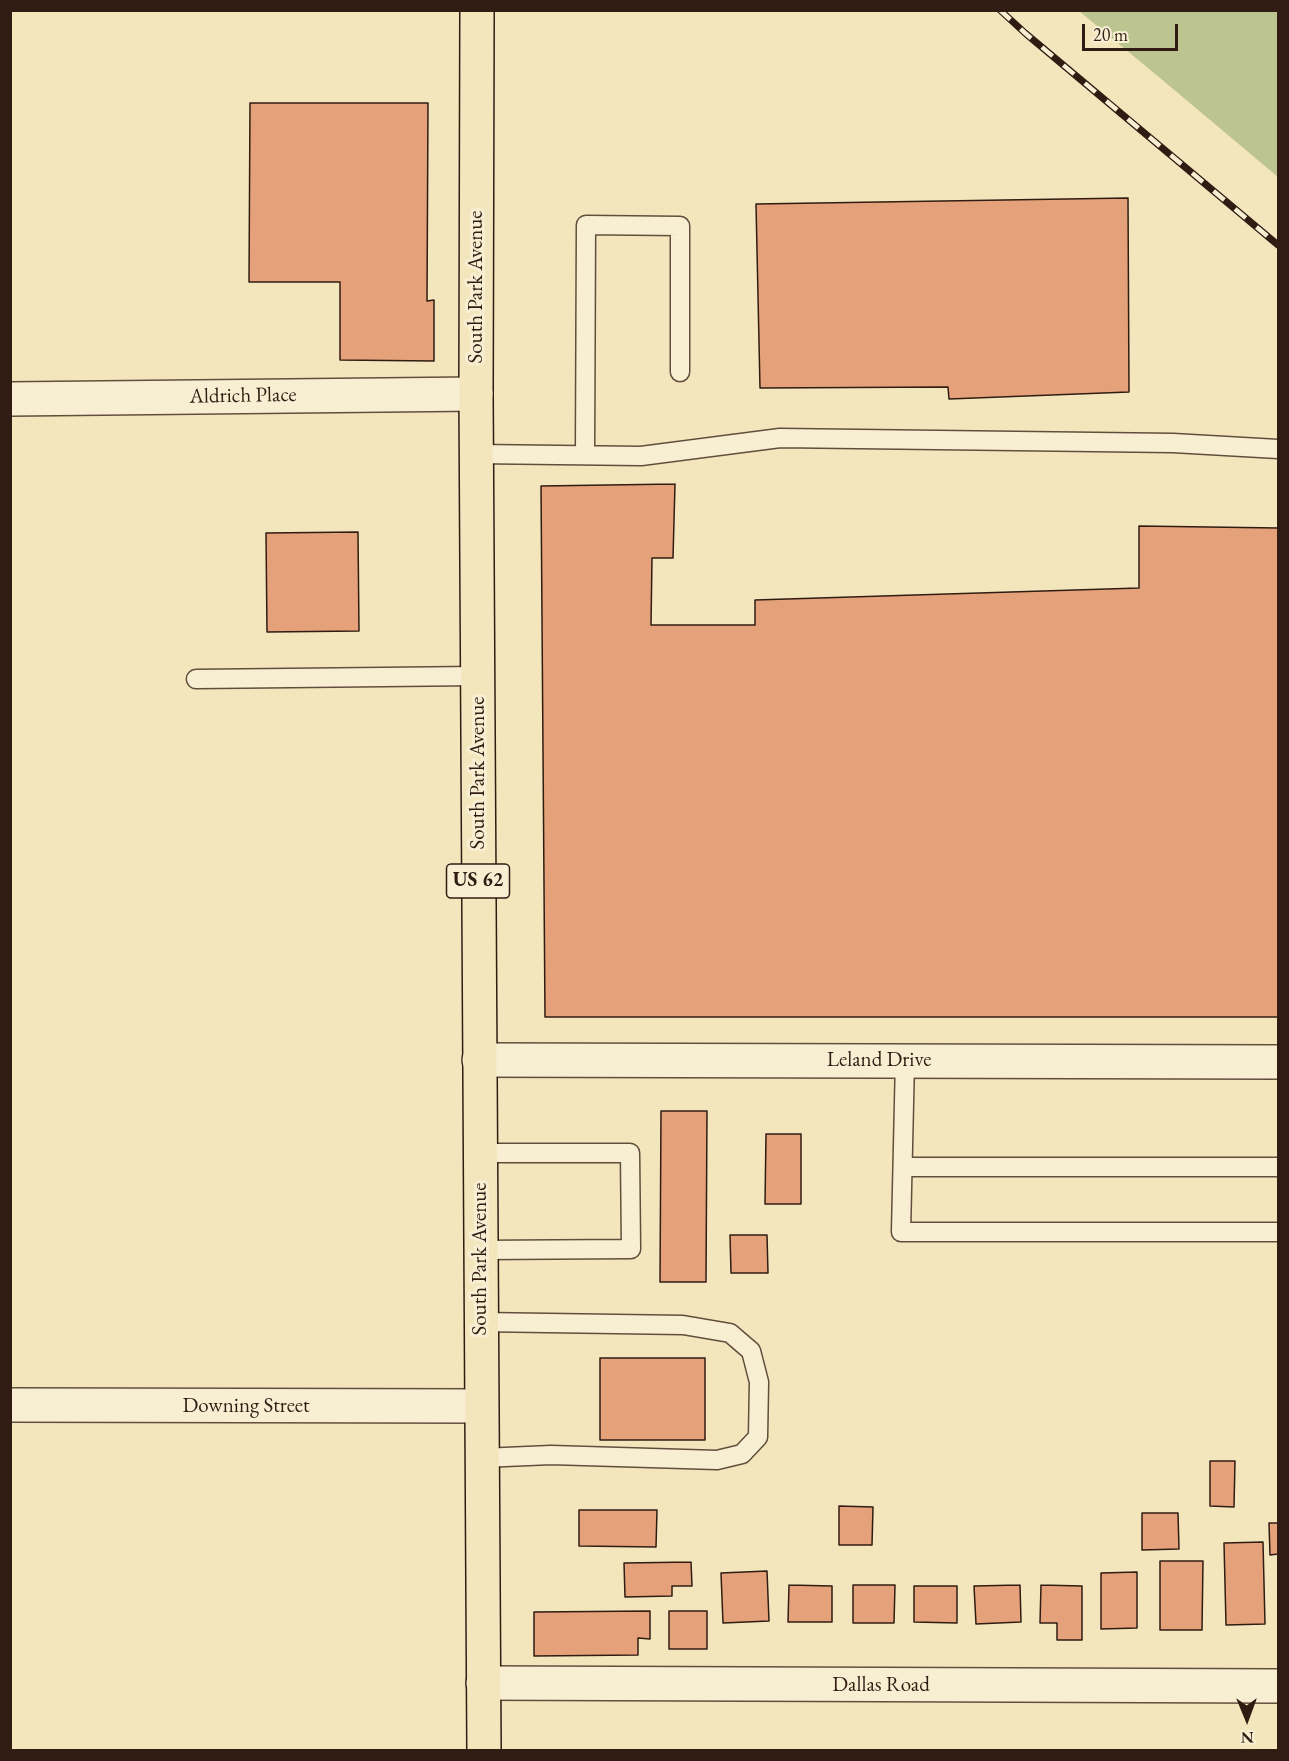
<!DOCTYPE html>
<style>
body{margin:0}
#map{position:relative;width:1289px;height:1761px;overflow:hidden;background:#f4e6bc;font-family:"EB Garamond",serif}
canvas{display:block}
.frame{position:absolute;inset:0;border:12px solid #301c13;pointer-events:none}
.north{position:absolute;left:1217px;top:1689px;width:60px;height:60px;-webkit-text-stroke:4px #f8efd3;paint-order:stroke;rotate:179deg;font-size:16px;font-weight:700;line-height:24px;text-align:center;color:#301c13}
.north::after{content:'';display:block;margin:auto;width:21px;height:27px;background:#301c13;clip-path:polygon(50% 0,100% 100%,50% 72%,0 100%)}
.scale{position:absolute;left:1082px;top:24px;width:96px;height:27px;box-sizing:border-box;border:3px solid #301c13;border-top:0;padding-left:8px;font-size:18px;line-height:21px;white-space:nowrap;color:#301c13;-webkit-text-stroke:4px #f8efd3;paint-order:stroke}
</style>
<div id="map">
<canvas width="1289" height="1761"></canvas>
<div class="frame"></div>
<div class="north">N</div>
<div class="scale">20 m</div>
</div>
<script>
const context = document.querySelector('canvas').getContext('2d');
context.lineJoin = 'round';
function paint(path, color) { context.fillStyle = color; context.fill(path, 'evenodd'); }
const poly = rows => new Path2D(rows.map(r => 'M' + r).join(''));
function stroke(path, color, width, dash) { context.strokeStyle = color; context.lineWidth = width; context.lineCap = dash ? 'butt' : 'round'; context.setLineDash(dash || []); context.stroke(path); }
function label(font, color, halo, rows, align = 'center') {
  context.font = font + ' "EB Garamond",serif'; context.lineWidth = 6; context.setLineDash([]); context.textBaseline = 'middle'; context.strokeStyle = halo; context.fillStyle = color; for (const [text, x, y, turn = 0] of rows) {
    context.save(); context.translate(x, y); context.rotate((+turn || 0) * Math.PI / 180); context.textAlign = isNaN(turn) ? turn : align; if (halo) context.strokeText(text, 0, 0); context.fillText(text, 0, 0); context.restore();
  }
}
const green = poly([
 [1079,11,1278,11,1278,177,1160,78]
]);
const building = poly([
 [250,103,428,103,427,301,434,300,434,361,340,360,340,282,249,282,250,103],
 [1128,198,1129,392,949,399,948,387,760,388,756,204,1128,198],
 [675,484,673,558,652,558,651,625,755,625,755,600,1139,588,1139,526,1278,528,1278,1017,545,1017,541,486,675,484],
 [358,532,359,631,267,632,266,533,358,532],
 [661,1111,707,1111,706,1282,660,1282,661,1111],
 [766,1134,801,1134,801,1204,765,1204,766,1134],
 [730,1235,767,1235,768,1273,731,1273,730,1235],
 [600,1358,705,1358,705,1440,600,1440,600,1358],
 [1210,1461,1235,1461,1234,1507,1210,1506,1210,1461],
 [839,1506,873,1507,872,1545,839,1545,839,1506],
 [579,1510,657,1510,656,1547,579,1546,579,1510],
 [1142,1513,1178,1513,1179,1549,1142,1550,1142,1513],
 [1269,1523,1278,1523,1278,1554,1270,1555,1269,1523],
 [1263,1542,1265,1624,1226,1625,1224,1543,1263,1542],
 [1160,1561,1203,1561,1202,1630,1160,1630,1160,1561],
 [691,1562,692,1586,672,1586,672,1596,625,1597,624,1563,691,1562],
 [767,1571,769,1621,723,1623,721,1573,767,1571],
 [1137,1572,1137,1628,1101,1629,1101,1573,1137,1572],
 [789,1585,832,1586,832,1622,788,1622,789,1585],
 [853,1585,895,1585,894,1623,853,1623,853,1585],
 [1020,1585,1021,1622,976,1624,974,1586,1020,1585],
 [1041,1585,1082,1586,1082,1640,1057,1640,1057,1623,1040,1623,1041,1585],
 [914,1586,957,1586,957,1623,914,1622,914,1586],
 [650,1611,650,1639,638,1638,638,1655,534,1656,534,1612,650,1611],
 [669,1611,707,1611,707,1649,669,1649,669,1611]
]);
const lane = poly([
 [476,454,641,456,780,438,1173,443,1278,449],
 [585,455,586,225,680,226,680,372],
 [196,679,477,676],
 [905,1060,901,1232,1278,1232],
 [479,1153,630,1153,631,1249,480,1250],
 [903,1167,1278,1167],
 [480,1322,683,1325,730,1333,751,1351,759,1382,758,1437,742,1454,717,1460,551,1455,482,1458]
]);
const street = poly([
 [10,399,476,394],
 [479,1060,1278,1062],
 [10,1405,481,1406],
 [483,1683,1278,1686]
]);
const primary = poly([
 [477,10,476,394,484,1750]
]);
const rail = poly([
 [1000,10,1025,33,1278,245]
]);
const shields = [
 [478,881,63]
];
const shieldNames = [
 ["US 62",478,881]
];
const streetNames = [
 ["South Park Avenue",476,287,-90],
 ["Aldrich Place",243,396,-1],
 ["South Park Avenue",478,773,-90],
 ["Leland Drive",879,1060],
 ["South Park Avenue",480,1259,-90],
 ["Downing Street",246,1406],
 ["Dallas Road",881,1685]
];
paint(green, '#bcc490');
paint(building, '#e5a27a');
stroke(building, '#301c13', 1.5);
stroke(lane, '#614e3d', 21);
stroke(street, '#614e3d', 36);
stroke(primary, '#301c13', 36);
stroke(lane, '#f8efd3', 18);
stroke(street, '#f8efd3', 33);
stroke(primary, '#f4e6bc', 33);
stroke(rail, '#301c13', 7);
stroke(rail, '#f8efd3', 4.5, [14]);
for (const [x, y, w] of shields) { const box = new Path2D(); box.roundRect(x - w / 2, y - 17, w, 34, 4.5); context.fillStyle = '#f8efd3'; context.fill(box); stroke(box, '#301c13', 1.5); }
label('bold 20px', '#301c13', null, shieldNames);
label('21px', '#301c13', '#f8efd3', streetNames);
</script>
